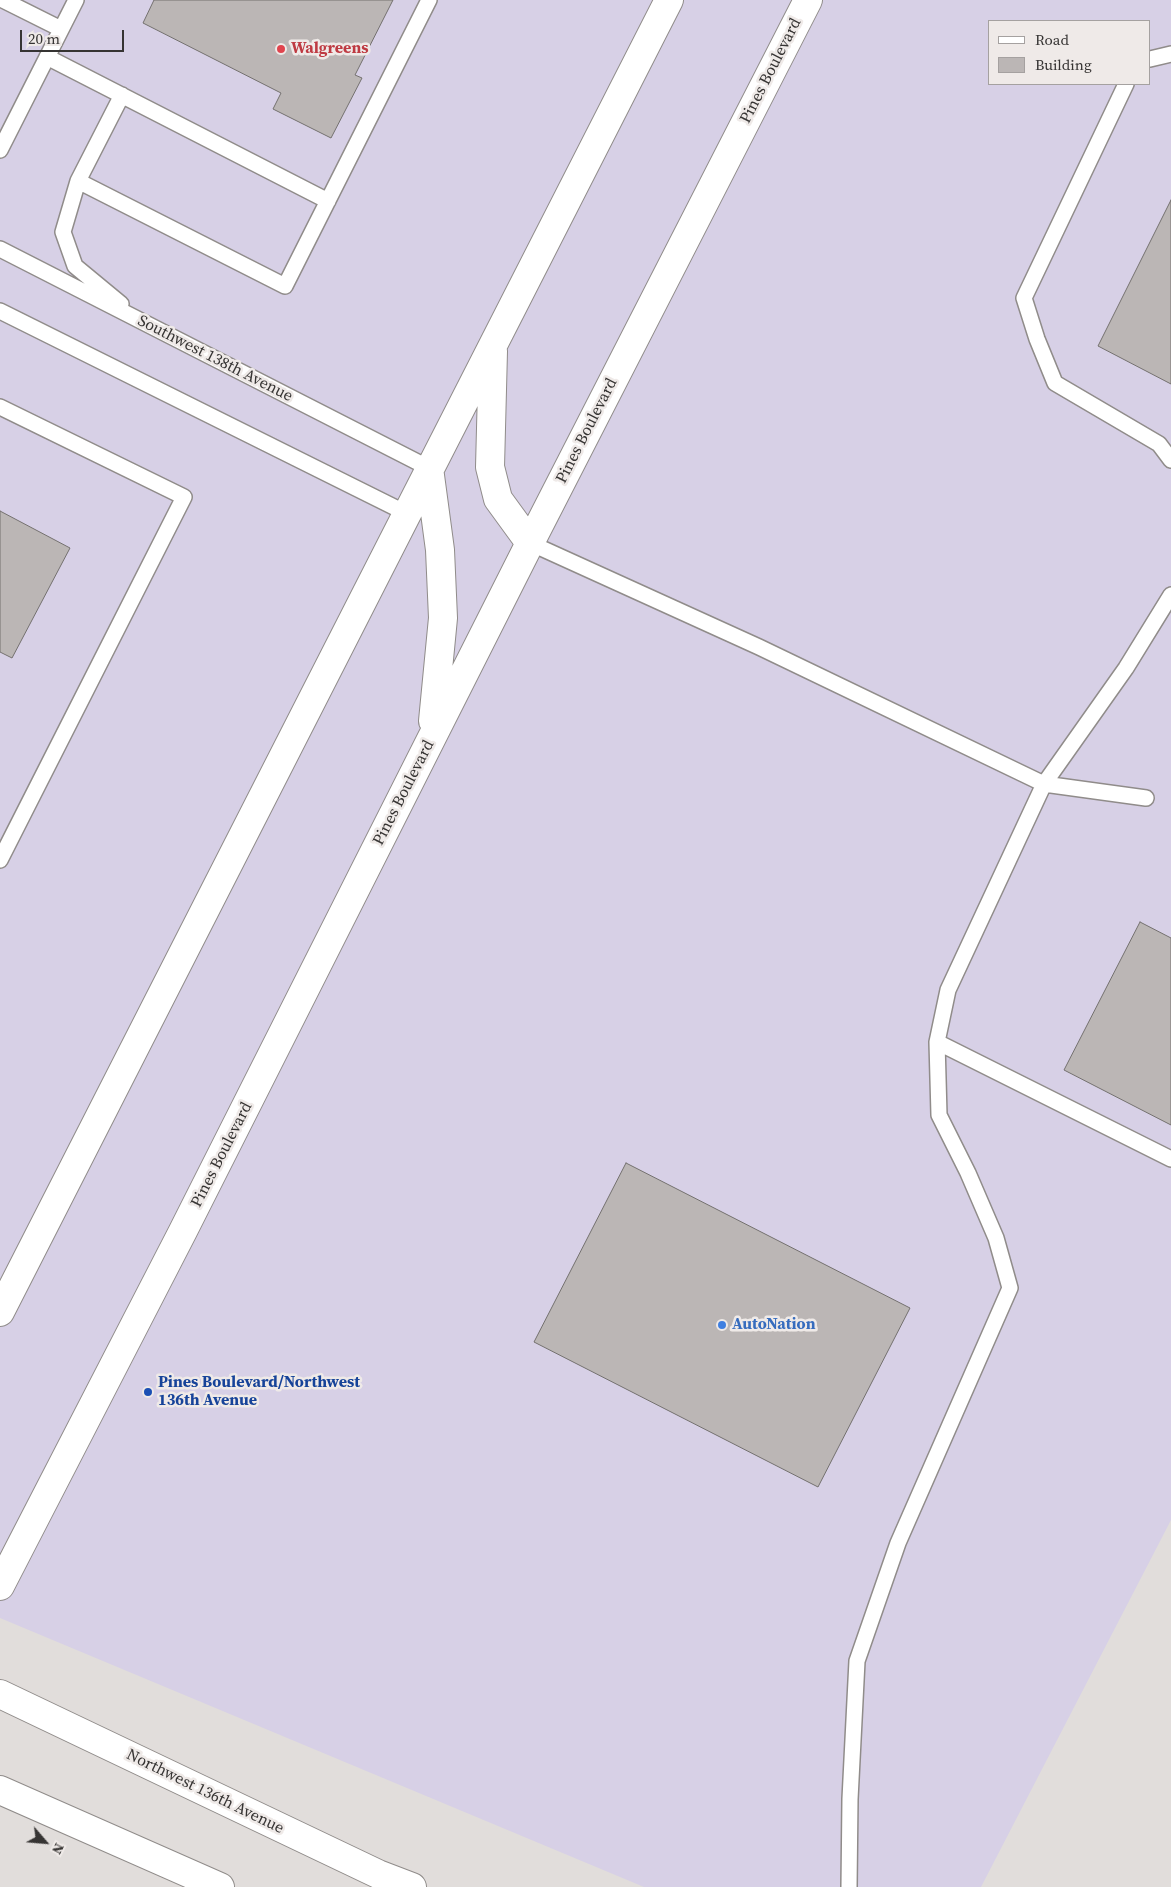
<!DOCTYPE html>
<style>
body{margin:0}
#map{position:relative;width:1171px;height:1887px;overflow:hidden;background:#e1dddb;font-family:"Source Serif 4",serif}
canvas{display:block}
.legend{position:absolute;left:988px;top:20px;width:162px;height:65px;box-sizing:border-box;background:#efeae8;border:1px solid #a5a1a0;margin:0;padding:6px 9px;list-style:none;font-size:15px;color:#363433}
.legend li{display:flex;align-items:center;gap:10px;height:25px}
.legend b{width:25px;border:1px solid #a5a1a0}
.north{position:absolute;left:20px;top:1817px;width:50px;height:50px;-webkit-text-stroke:4px #efeae8;paint-order:stroke;rotate:117deg;font-size:14px;font-weight:700;line-height:20px;text-align:center;color:#363433}
.north::after{content:'';display:block;margin:auto;width:18px;height:22px;background:#363433;clip-path:polygon(50% 0,100% 100%,50% 72%,0 100%)}
.scale{position:absolute;left:20px;top:30px;width:104px;height:22px;box-sizing:border-box;border:2px solid #363433;border-top:0;padding-left:6px;font-size:15px;line-height:18px;white-space:nowrap;color:#363433;-webkit-text-stroke:4px #efeae8;paint-order:stroke}
</style>
<div id="map">
<canvas width="1171" height="1887"></canvas>
<ul class="legend">
<li><b style="height:6px;background:#fff"></b>Road</li>
<li><b style="height:14px;background:#bbb6b5"></b>Building</li>
</ul>
<div class="north">N</div>
<div class="scale">20 m</div>
</div>
<script>
const context = document.querySelector('canvas').getContext('2d');
context.lineJoin = 'round';
function paint(path, color) { context.fillStyle = color; context.fill(path, 'evenodd'); }
const poly = rows => new Path2D(rows.map(r => 'M' + r).join(''));
function stroke(path, color, width, dash) { context.strokeStyle = color; context.lineWidth = width; context.lineCap = dash ? 'butt' : 'round'; context.setLineDash(dash || []); context.stroke(path); }
function label(font, color, halo, rows, align = 'center') {
  context.font = font + ' "Source Serif 4",serif'; context.lineWidth = 5; context.setLineDash([]); context.textBaseline = 'middle'; context.strokeStyle = halo; context.fillStyle = color; for (const [text, x, y, turn = 0] of rows) {
    context.save(); context.translate(x, y); context.rotate((+turn || 0) * Math.PI / 180); context.textAlign = isNaN(turn) ? turn : align; if (halo) context.strokeText(text, 0, 0); context.fillText(text, 0, 0); context.restore();
  }
}
const commercial = poly([
 [0,0,1171,0,1171,1520,981,1887,644,1887,0,1618],
 [990,21,1150,21,1150,84,990,84]
]);
const building = poly([
 [154,0,393,0,355,75,362,78,331,138,273,109,281,93,143,23,154,0],
 [1171,200,1171,384,1098,346,1171,200],
 [0,511,70,548,12,658,0,652,0,511],
 [1140,922,1171,938,1171,1125,1064,1070,1140,922],
 [626,1163,910,1308,818,1487,534,1342,626,1163]
]);
const lane = poly([
 [3,0,61,29],
 [47,57,328,201],
 [1150,59,1171,54],
 [1126,84,1024,298,1037,339,1055,383,1159,444,1171,460],
 [122,95,78,181,285,286,429,0],
 [0,150,76,0],
 [78,181,63,232,75,266,121,304],
 [0,249,429,468],
 [0,311,406,513],
 [0,407,184,497,0,860],
 [530,543,759,647,1044,784,1146,798],
 [937,1042,1171,1159],
 [849,1887,850,1799,857,1661,898,1543,1010,1288,996,1238,968,1173,939,1115,937,1042,948,990,1044,784,1126,668,1171,595]
]);
const secondary = poly([
 [0,1694,378,1874,412,1887],
 [0,1790,220,1887]
]);
const highway = poly([
 [493,351,490,467,498,499,530,543],
 [429,468,440,550,443,618,433,721],
 [0,1312,669,0],
 [0,1586,183,1231,530,543,808,0]
]);
const markers = [
 [281,49,5,"#e0444e"],
 [722,1325,5,"#3f7fe0"],
 [148,1392,5,"#1a4fb4"]
];
const healthNames = [
 ["Walgreens",291,49]
];
const streetNames = [
 ["Pines Boulevard",771,71,-63],
 ["Southwest 138th Avenue",215,359,27],
 ["Pines Boulevard",587,431,-63],
 ["Pines Boulevard",404,793,-63],
 ["Pines Boulevard",222,1155,-63],
 ["Northwest 136th Avenue",205,1792,26]
];
const shopNames = [
 ["AutoNation",732,1325]
];
const transitNames = [
 ["Pines Boulevard/Northwest",158,1383],
 ["136th Avenue",158,1401]
];
paint(commercial, '#d7d0e6');
paint(building, '#bbb6b5');
stroke(building, '#74716f', 1);
stroke(lane, '#908c8a', 18);
stroke(secondary, '#908c8a', 30);
stroke(highway, '#908c8a', 30);
stroke(lane, '#fff', 15);
stroke(secondary, '#fff', 28);
stroke(highway, '#fff', 28);
for (const [x, y, r, color] of markers) { const dot = new Path2D(); dot.arc(x, y, r, 0, 2 * Math.PI); context.fillStyle = color; context.fill(dot); stroke(dot, '#efeae8', 2); }
label('bold 16px', '#be3a42', '#efeae8', healthNames, 'left');
label('16px', '#363433', '#efeae8', streetNames);
label('bold 16px', '#366cbe', '#efeae8', shopNames, 'left');
label('bold 16px', '#164399', '#efeae8', transitNames, 'left');
</script>
